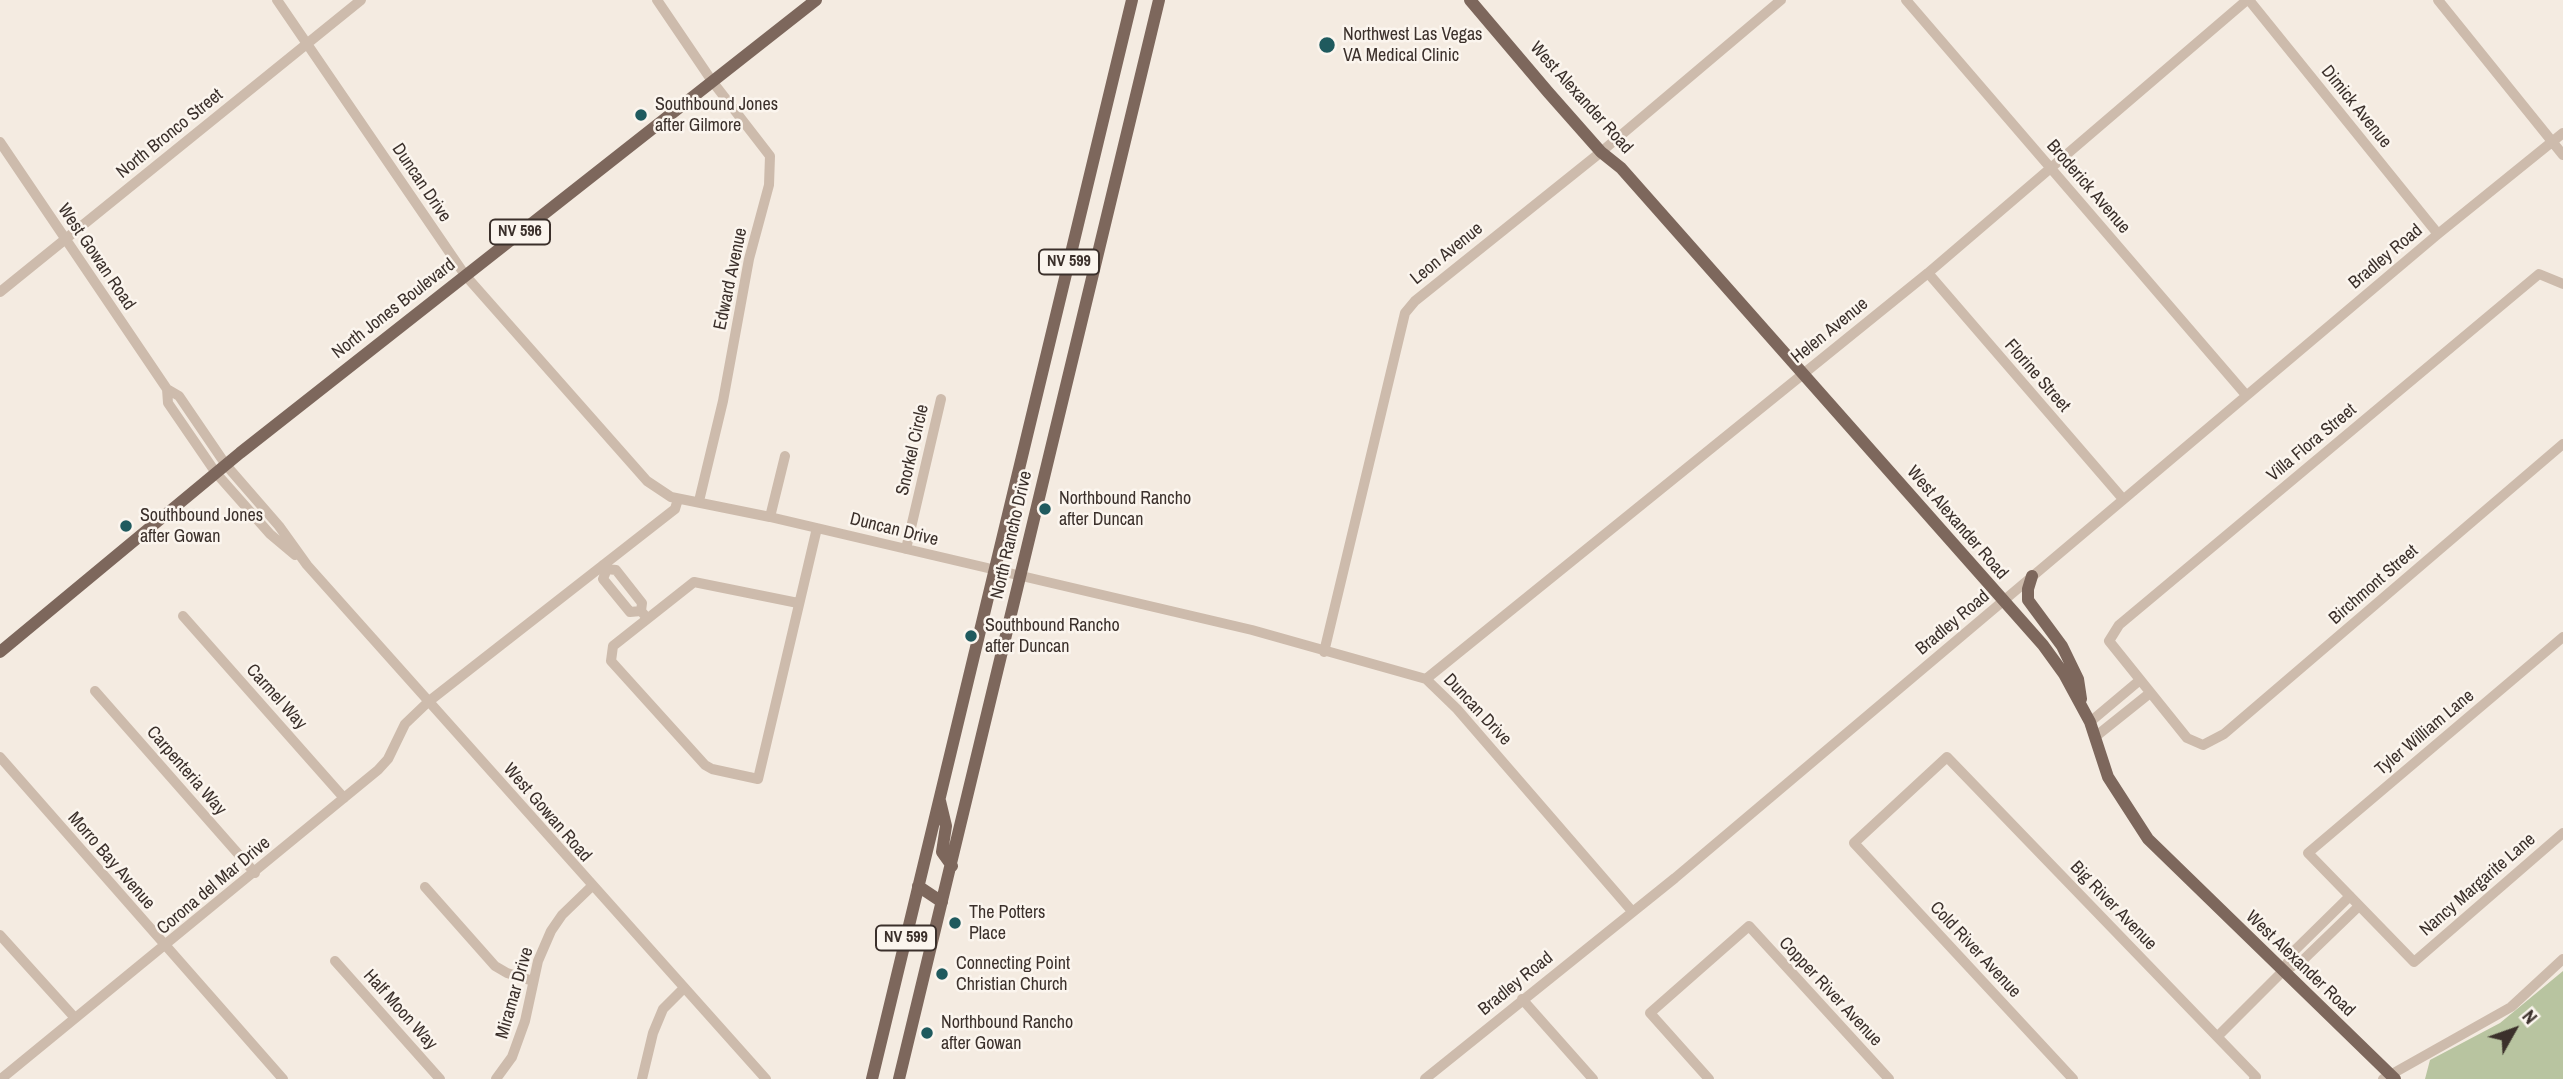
<!DOCTYPE html>
<style>
body{margin:0}
#map{position:relative;width:2563px;height:1079px;overflow:hidden;background:#f4ebe1;font-family:"Archivo Narrow",sans-serif}
canvas{display:block}
.north{position:absolute;left:2479px;top:995px;width:70px;height:70px;-webkit-text-stroke:5px #fbf5ee;paint-order:stroke;rotate:50deg;font-size:19px;font-weight:700;line-height:28px;text-align:center;color:#3b302b}
.north::after{content:'';display:block;margin:auto;width:24px;height:32px;background:#3b302b;clip-path:polygon(50% 0,100% 100%,50% 72%,0 100%)}
</style>
<div id="map">
<canvas width="2563" height="1079"></canvas>
<div class="north">N</div>
</div>
<script>
const context = document.querySelector('canvas').getContext('2d');
context.lineJoin = 'round';
function paint(path, color) { context.fillStyle = color; context.fill(path, 'evenodd'); }
const poly = rows => new Path2D(rows.map(r => 'M' + r).join(''));
function stroke(path, color, width, dash) { context.strokeStyle = color; context.lineWidth = width; context.lineCap = dash ? 'butt' : 'round'; context.setLineDash(dash || []); context.stroke(path); }
function label(font, color, halo, rows, align = 'center') {
  context.font = font + ' "Archivo Narrow",sans-serif'; context.lineWidth = 5; context.setLineDash([]); context.textBaseline = 'middle'; context.strokeStyle = halo; context.fillStyle = color; for (const [text, x, y, turn = 0] of rows) {
    context.save(); context.translate(x, y); context.rotate((+turn || 0) * Math.PI / 180); context.textAlign = isNaN(turn) ? turn : align; if (halo) context.strokeText(text, 0, 0); context.fillText(text, 0, 0); context.restore();
  }
}
const green = poly([
 [2563,971,2563,1079,2425,1079,2430,1060,2500,1023]
]);
const minor = poly([
 [277,0,465,275,647,481,671,497,770,517,1252,630,1426,679,1457,709,1631,910],
 [657,0,712,81,770,156,769,185,749,259,723,401,699,501],
 [1906,0,2246,395],
 [2249,0,2438,234],
 [2438,0,2563,155],
 [0,142,167,389,179,396,226,465,279,526,307,565,766,1079],
 [1928,273,2123,499],
 [2563,284,2539,274,2119,625,2109,641,2187,738,2203,745,2224,734,2563,444],
 [0,292,361,0],
 [167,389,168,403,216,473,270,534,295,555],
 [770,517,785,456],
 [906,549,941,399],
 [603,565,607,569,616,570,642,603,641,611,647,618],
 [607,569,603,579,630,612,641,611],
 [798,603,694,582,613,646,611,661,705,765,712,769,758,779,817,528],
 [183,616,344,798],
 [2563,637,2308,853,2414,962,2563,833],
 [1324,652,1405,313,1415,301,1601,152,1781,0],
 [1426,679,1928,273,2247,0],
 [95,691,255,873],
 [2090,722,2140,680],
 [2095,737,2150,693],
 [0,757,283,1079],
 [425,887,495,966,507,973,533,981],
 [0,935,75,1018],
 [335,961,440,1079],
 [2283,971,2302,961,2359,906],
 [1522,999,1593,1079],
 [2218,1036,2283,971,2294,951,2350,896],
 [1,1079,378,770,388,759,405,724,428,702,675,509,678,499],
 [496,1079,512,1057,525,1021,538,961,551,931,562,915,592,886],
 [642,1079,653,1033,663,1009,684,988],
 [1425,1079,1675,878,2438,234,2563,133],
 [1709,1079,1650,1013,1749,926,1889,1079],
 [2073,1079,1854,843,1947,757,2256,1077,2254,1079],
 [2383,1079,2511,1007,2563,959]
]);
const major = poly([
 [1470,0,1548,92,1601,152,1621,168,2043,645,2064,674,2090,722,2108,777,2148,839,2395,1079],
 [2032,576,2028,589,2028,600,2062,646,2078,679,2081,699],
 [0,652,240,453,816,0],
 [940,801,946,826,942,852,952,866],
 [918,886,942,902],
 [872,1079,1132,0],
 [899,1079,1159,0]
]);
const markers = [
 [1327,45,9,"#1f5a5e"],
 [641,115,7,"#1f5a5e"],
 [1045,509,7,"#1f5a5e"],
 [126,526,7,"#1f5a5e"],
 [971,636,7,"#1f5a5e"],
 [955,923,7,"#1f5a5e"],
 [942,974,7,"#1f5a5e"],
 [927,1033,7,"#1f5a5e"]
];
const shields = [
 [520,232,60],
 [1069,262,60],
 [906,938,60]
];
const shieldNames = [
 ["NV 596",520,232],
 ["NV 599",1069,262],
 ["NV 599",906,938]
];
const poiNames = [
 ["Northwest Las Vegas",1343,35],
 ["VA Medical Clinic",1343,56],
 ["Southbound Jones",655,105],
 ["after Gilmore",655,126],
 ["Northbound Rancho",1059,499],
 ["after Duncan",1059,520],
 ["Southbound Jones",140,516],
 ["after Gowan",140,537],
 ["Southbound Rancho",985,626],
 ["after Duncan",985,647],
 ["The Potters",969,913],
 ["Place",969,934],
 ["Connecting Point",956,964],
 ["Christian Church",956,985],
 ["Northbound Rancho",941,1023],
 ["after Gowan",941,1044]
];
const streetNames = [
 ["West Alexander Road",1581,98,48],
 ["Dimick Avenue",2356,107,51],
 ["North Bronco Street",170,134,-39],
 ["Duncan Drive",421,183,56],
 ["Broderick Avenue",2088,187,49],
 ["Leon Avenue",1447,254,-39],
 ["West Gowan Road",96,257,56],
 ["Bradley Road",2386,257,-40],
 ["Edward Avenue",731,279,-78],
 ["North Jones Boulevard",394,309,-38],
 ["Helen Avenue",1830,331,-39],
 ["Florine Street",2037,376,49],
 ["Villa Flora Street",2312,443,-40],
 ["Snorkel Circle",913,450,-77],
 ["West Alexander Road",1957,523,49],
 ["Duncan Drive",894,530,14],
 ["North Rancho Drive",1012,535,-77],
 ["Birchmont Street",2374,585,-41],
 ["Bradley Road",1953,623,-40],
 ["Carmel Way",276,697,48],
 ["Duncan Drive",1477,710,47],
 ["Tyler William Lane",2425,733,-40],
 ["Carpenteria Way",186,771,49],
 ["West Gowan Road",547,813,49],
 ["Morro Bay Avenue",111,861,49],
 ["Nancy Margarite Lane",2478,885,-41],
 ["Corona del Mar Drive",214,886,-40],
 ["Big River Avenue",2113,906,46],
 ["Cold River Avenue",1975,950,47],
 ["West Alexander Road",2300,964,44],
 ["Bradley Road",1516,984,-39],
 ["Copper River Avenue",1830,992,47],
 ["Miramar Drive",515,993,-74],
 ["Half Moon Way",400,1010,48]
];
paint(green, '#b8c4a0');
stroke(minor, '#cdbbac', 10);
stroke(major, '#7d675c', 12);
for (const [x, y, r, color] of markers) { const dot = new Path2D(); dot.arc(x, y, r, 0, 2 * Math.PI); context.fillStyle = color; context.fill(dot); stroke(dot, '#fbf5ee', 2.5); }
for (const [x, y, w] of shields) { const box = new Path2D(); box.roundRect(x - w / 2, y - 12.5, w, 25, 5); context.fillStyle = '#fbf5ee'; context.fill(box); stroke(box, '#3b302b', 2); }
label('bold 16px', '#3b302b', null, shieldNames);
label('18px', '#3b302b', '#fbf5ee', poiNames, 'left');
label('18px', '#3b302b', '#fbf5ee', streetNames);
</script>
